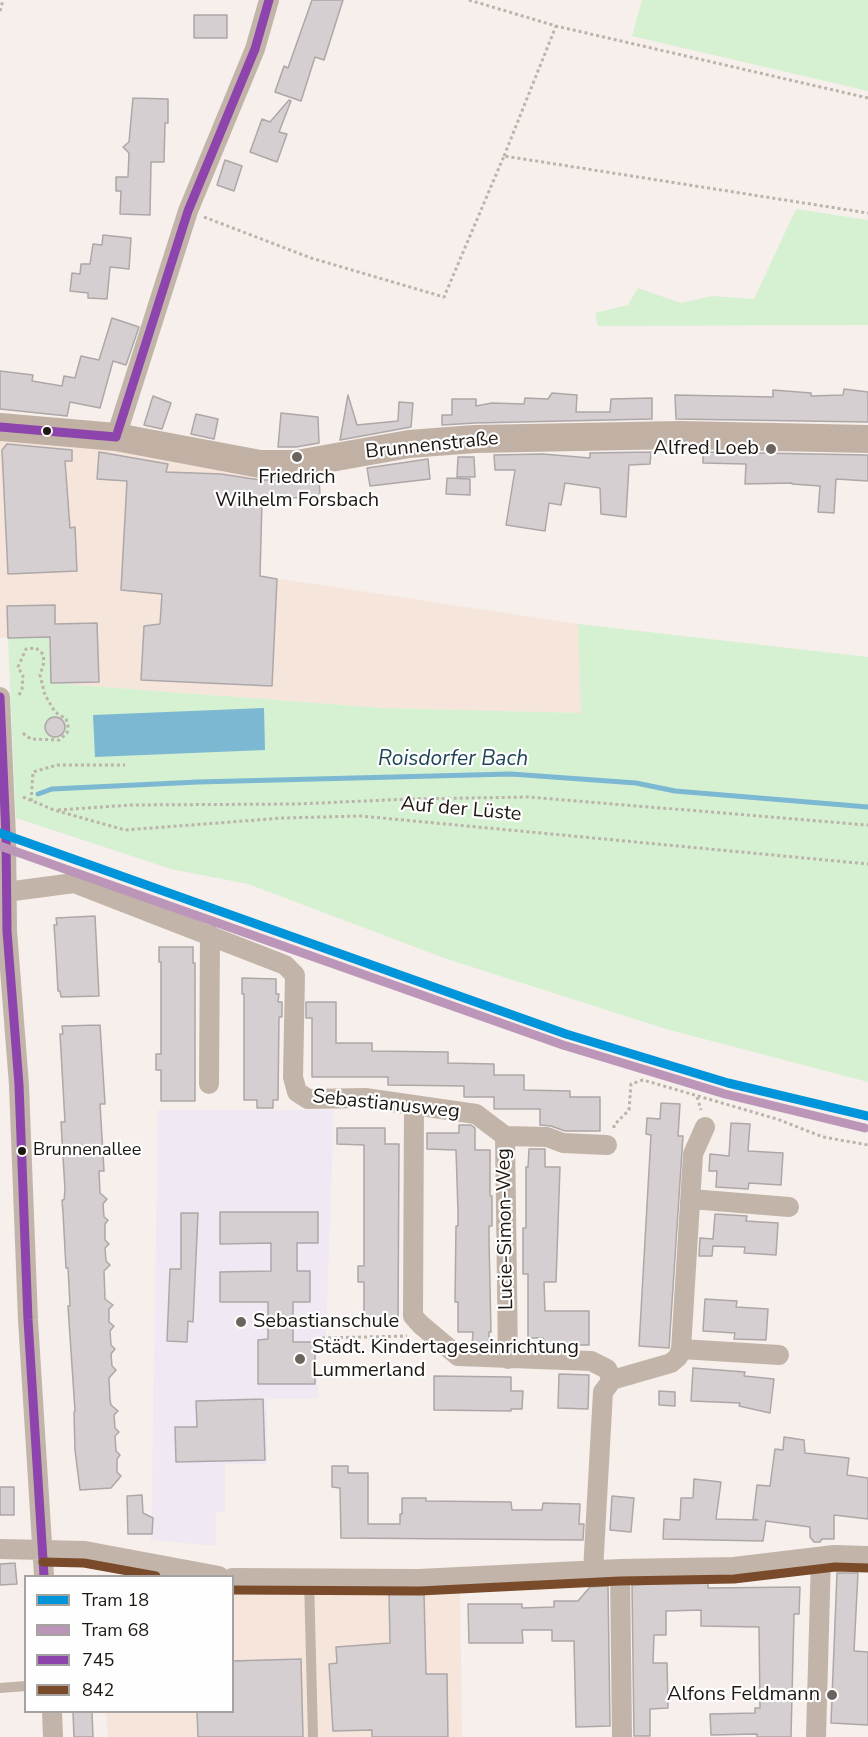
<!DOCTYPE html>
<meta charset="utf-8">
<style>
body{margin:0}
#map{position:relative;width:868px;height:1737px;overflow:hidden;background:#f7efeb;font-family:"Nunito Sans",sans-serif}
canvas{display:block}
.legend{position:absolute;left:24px;top:1575px;width:210px;height:138px;box-sizing:border-box;background:#fefefe;border:2px solid #a5a2a0;margin:0;padding:8px 10px;list-style:none;font-size:18px;color:#1f1712}
.legend li{display:flex;align-items:center;gap:12px;height:30px}
.legend b{width:30px;border:2px solid #a5a2a0}
</style>
<div id="map">
<canvas width="868" height="1737"></canvas>
<ul class="legend">
<li><b style="height:8px;background:#0095da"></b>Tram 18</li>
<li><b style="height:8px;background:#bc96b8"></b>Tram 68</li>
<li><b style="height:8px;background:#8e44ad"></b>745</li>
<li><b style="height:8px;background:#7a4b2a"></b>842</li>
</ul>
</div>
<script>
const context = document.querySelector('canvas').getContext('2d');
context.lineJoin = 'round';
function paint(path, color) { context.fillStyle = color; context.fill(path, 'evenodd'); }
const poly = rows => new Path2D(rows.map(r => 'M' + r).join(''));
function stroke(path, color, width, dash) { context.strokeStyle = color; context.lineWidth = width; context.lineCap = dash ? 'butt' : 'round'; context.setLineDash(dash || []); context.stroke(path); }
function label(font, color, halo, rows, align = 'center') {
  context.font = font + ' "Nunito Sans",sans-serif'; context.lineWidth = 4.5; context.setLineDash([]); context.textBaseline = 'middle'; context.strokeStyle = halo; context.fillStyle = color; for (const [text, x, y, turn = 0] of rows) {
    context.save(); context.translate(x, y); context.rotate((+turn || 0) * Math.PI / 180); context.textAlign = isNaN(turn) ? turn : align; if (halo) context.strokeText(text, 0, 0); context.fillText(text, 0, 0); context.restore();
  }
}
const built = poly([
 [0,437,134,451,262,474,261,576,578,624,582,713,383,708,51,683,49,637,0,638],
 [411,1590,460,1590,462,1737,108,1737,106,1712,232,1712,233,1595]
]);
const education = poly([
 [158,1110,334,1110,326,1336,316,1336,318,1398,267,1399,267,1464,225,1464,225,1512,216,1512,216,1546,151,1540]
]);
const green = poly([
 [642,0,868,0,868,91,632,36],
 [796,209,868,220,868,325,598,326,595,313,628,305,638,288,681,303,712,296,754,299],
 [578,624,868,657,868,1082,666,1029,447,959,248,884,171,869,16,818,8,638,49,637,51,683,383,708,581,713]
]);
const water = poly([
 [264,708,265,750,95,757,93,715]
]);
const stream = poly([
 [38,794,52,789,198,782,511,774,636,783,675,791,868,807]
]);
const building = poly([
 [312,0,343,0,324,60,315,57,301,101,275,92,284,66,288,68,312,0],
 [194,15,227,15,227,38,194,38,194,15],
 [133,98,168,99,168,123,165,123,164,162,151,162,150,215,120,214,121,191,116,191,116,177,128,177,129,153,123,147,129,142,133,98],
 [289,100,291,101,279,132,287,134,277,162,250,152,262,119,270,122,289,100],
 [225,160,242,166,234,191,217,185,225,160],
 [103,235,131,238,129,269,110,267,107,299,88,298,88,293,70,291,72,273,80,274,81,264,90,264,93,244,102,245,103,235],
 [112,318,139,327,126,365,113,361,100,408,70,402,67,416,0,409,0,371,33,375,32,381,62,386,64,376,75,378,81,356,99,360,112,318],
 [844,389,868,392,868,422,676,419,675,395,773,397,773,390,811,393,811,396,843,395,844,389],
 [552,393,577,395,576,412,610,412,611,399,652,398,652,419,475,423,442,425,442,415,452,415,452,399,476,399,476,406,492,403,524,404,525,398,548,399,552,393],
 [348,395,357,425,398,421,399,402,413,403,411,427,340,440,348,395],
 [153,396,171,403,162,429,144,425,153,396],
 [281,413,318,417,319,443,296,447,278,447,281,413],
 [196,414,218,419,214,439,191,434,196,414],
 [7,444,72,450,72,461,65,461,70,528,75,527,77,571,8,574,2,450,7,444],
 [99,452,168,464,166,472,221,474,260,480,297,480,319,477,320,496,262,500,260,576,277,579,272,686,141,680,144,626,160,624,162,594,121,590,127,481,97,479,99,452],
 [651,452,650,464,629,465,626,517,601,514,600,488,565,483,561,505,549,503,545,531,506,525,515,470,495,470,494,455,543,454,590,458,590,453,651,452],
 [703,452,868,455,868,481,836,479,834,513,818,512,820,486,792,484,792,483,745,484,746,464,703,463,703,452],
 [458,457,474,457,475,477,457,477,458,457],
 [428,459,430,479,370,486,367,468,428,459],
 [447,478,470,479,470,495,446,494,447,478],
 [55,605,55,624,97,623,99,682,51,683,50,637,8,638,7,606,55,605],
 '45 727a10 10 0 1 1 20 0a10 10 0 1 1-20 0Z',
 [95,916,99,996,61,997,60,991,58,991,56,955,54,925,57,925,56,918,95,916],
 [159,947,193,947,193,963,195,963,195,1101,161,1101,161,1070,156,1070,156,1054,161,1054,161,962,159,962,159,947],
 [242,978,276,979,276,994,279,994,278,1002,282,1002,282,1017,279,1017,278,1100,273,1100,273,1108,257,1108,257,1100,244,1100,244,994,242,994,242,978],
 [306,1002,336,1002,336,1043,372,1043,372,1051,448,1052,448,1063,494,1064,494,1075,524,1075,524,1090,570,1091,570,1097,600,1097,600,1131,565,1131,551,1126,540,1125,540,1109,494,1109,494,1097,464,1097,464,1086,388,1085,388,1077,312,1077,312,1018,306,1018,306,1002],
 [100,1025,105,1104,100,1104,104,1171,99,1171,100,1193,107,1199,103,1204,104,1217,108,1220,105,1224,105,1240,109,1244,105,1248,106,1261,110,1265,104,1271,105,1299,113,1305,109,1309,109,1322,114,1326,110,1331,111,1345,115,1349,111,1354,112,1366,116,1370,109,1378,110,1400,111,1405,118,1411,114,1415,115,1428,119,1432,115,1436,116,1451,120,1455,117,1459,117,1472,121,1476,111,1488,80,1490,75,1450,74,1412,75,1411,68,1306,70,1306,69,1286,68,1268,66,1268,63,1213,62,1200,64,1200,65,1190,61,1122,65,1122,60,1034,63,1034,62,1026,100,1025],
 [661,1103,680,1104,678,1136,683,1136,669,1348,639,1346,651,1135,646,1134,647,1118,660,1119,661,1103],
 [731,1123,750,1124,748,1151,783,1153,781,1185,749,1183,748,1189,716,1187,717,1171,709,1171,710,1154,729,1156,731,1123],
 [459,1125,471,1125,475,1128,475,1150,490,1150,490,1196,492,1196,492,1226,489,1226,489,1241,491,1332,489,1332,489,1345,472,1345,473,1332,458,1332,458,1302,455,1302,456,1226,458,1226,458,1211,456,1150,427,1149,427,1133,459,1133,459,1125],
 [337,1128,385,1128,385,1144,399,1144,398,1327,364,1327,364,1282,358,1282,358,1266,364,1266,364,1145,337,1144,337,1128],
 [529,1149,545,1149,545,1167,560,1167,556,1282,544,1282,545,1311,589,1311,589,1345,544,1345,543,1338,528,1338,528,1274,523,1274,523,1228,526,1228,526,1167,528,1167,529,1149],
 [220,1212,318,1212,318,1243,297,1243,297,1271,310,1271,310,1302,293,1302,293,1342,315,1342,315,1384,258,1384,258,1340,268,1339,268,1302,220,1302,220,1272,271,1271,271,1243,220,1244,220,1212],
 [181,1213,198,1213,193,1322,188,1321,187,1342,167,1341,170,1269,181,1269,181,1213],
 [715,1214,747,1216,746,1221,778,1223,776,1255,744,1253,745,1247,713,1246,712,1256,699,1256,700,1238,713,1239,715,1214],
 [705,1299,737,1301,736,1307,768,1309,766,1340,734,1339,735,1333,703,1331,705,1299],
 [693,1368,745,1372,744,1376,774,1379,770,1413,739,1406,740,1403,691,1401,693,1368],
 [559,1374,589,1375,588,1409,558,1408,559,1374],
 [434,1376,511,1377,511,1391,523,1391,522,1409,511,1409,511,1411,434,1410,434,1376],
 [659,1391,675,1392,675,1406,659,1405,659,1391],
 [263,1399,265,1460,176,1462,175,1427,197,1427,196,1401,263,1399],
 [784,1437,804,1440,805,1453,849,1458,847,1475,868,1478,868,1519,834,1515,834,1539,822,1539,820,1542,814,1542,810,1537,810,1527,766,1521,763,1541,663,1539,664,1519,680,1520,681,1498,693,1498,694,1479,721,1482,716,1519,758,1520,753,1519,757,1485,770,1486,775,1449,783,1450,784,1437],
 [332,1466,348,1466,348,1473,368,1473,368,1524,400,1524,400,1514,402,1514,402,1498,426,1498,426,1501,511,1502,512,1510,542,1510,543,1503,580,1504,579,1524,584,1524,583,1540,341,1538,340,1488,332,1487,332,1466],
 [0,1487,14,1487,14,1515,0,1515,0,1487],
 [142,1495,143,1513,153,1518,152,1534,128,1534,127,1496,142,1495],
 [612,1496,634,1498,631,1532,610,1530,612,1496],
 [15,1563,17,1584,0,1585,0,1564,15,1563],
 [837,1573,858,1573,854,1651,868,1652,868,1725,831,1723,837,1573],
 [708,1581,708,1588,800,1587,799,1614,794,1614,791,1737,757,1737,757,1734,711,1735,710,1714,755,1713,755,1708,760,1708,759,1627,701,1626,701,1610,666,1611,666,1635,654,1635,653,1663,667,1663,668,1708,650,1709,650,1736,634,1736,632,1585,708,1581],
 [608,1586,610,1726,576,1727,574,1641,552,1641,552,1630,522,1630,523,1643,469,1643,468,1604,522,1604,522,1608,554,1607,554,1601,578,1601,590,1587,608,1586],
 [389,1591,411,1591,411,1594,424,1594,426,1674,447,1674,448,1737,372,1737,372,1730,333,1731,329,1664,337,1663,336,1647,390,1643,389,1591],
 [301,1659,303,1737,198,1737,197,1712,232,1712,232,1661,301,1659],
 [73,1712,92,1712,93,1737,74,1737,73,1712]
]);
const path = poly([
 [469,0,556,26,868,98],
 [0,11,3,0],
 [504,156,556,26],
 [204,217,311,258,444,297,504,156,868,213],
 [19,695,22,689,23,676,18,667,26,649,36,648,43,654,44,662,40,675,45,695,55,712,66,719,68,725,67,733,59,740,31,739,21,732],
 [23,797,54,810,125,830,283,818,361,816,868,864],
 [31,801,33,772,57,765,125,765],
 [58,810,131,805,297,804,410,799,528,797,868,825],
 [697,1097,701,1110],
 [614,1128,614,1125,629,1110,631,1084,643,1080,777,1119,823,1137,868,1145],
 [322,1338,407,1336]
]);
const lane = poly([
 [309,1578,313,1737],
 [0,1688,26,1686]
]);
const street = poly([
 [116,437,188,211,255,49,269,0],
 [0,697,6,836,7,931,19,1085,28,1320,44,1576],
 [6,892,74,883,285,965,295,975,293,1077,297,1092,308,1099,365,1098,476,1114,505,1136,547,1137,563,1143,607,1145],
 [209,1084,210,935],
 [414,1107,413,1316,420,1324,458,1356,591,1361,607,1369,612,1380],
 [505,1136,508,1359],
 [691,1199,789,1207],
 [681,1349,779,1355],
 [0,1549,85,1551,219,1576],
 [620,1569,622,1737],
 [593,1571,603,1392,612,1380,671,1363,678,1357,681,1349,693,1154,705,1127],
 [232,1578,419,1579,620,1569,734,1567,834,1555,868,1556],
 [52,1712,53,1737],
 [816,1737,821,1557]
]);
const secondary = poly([
 [0,427,116,437,260,464,297,464,409,444,475,439,680,435,868,439]
]);
const bus1 = poly([
 [0,427,116,437],
 [116,437,188,211,255,49,269,0],
 [0,697,6,836,7,931,19,1085,28,1320,44,1576]
]);
const bus2 = poly([
 [43,1562,84,1563,156,1576],
 [232,1590,420,1591,620,1581,734,1579,835,1567,868,1568]
]);
const tram1 = poly([
 [0,833,566,1034,728,1083,868,1116]
]);
const tram2 = poly([
 [0,846,563,1045,725,1094,865,1128]
]);
const markers = [
 [47,431,5,"#1f1712"],
 [771,449,6,"#6b635e"],
 [297,457,6,"#6b635e"],
 [22,1151,5,"#1f1712"],
 [241,1322,6,"#6b635e"],
 [300,1359,6,"#6b635e"],
 [832,1695,6,"#6b635e"]
];
const busNames = [
 ["Brunnenallee",33,1151]
];
const streetNames = [
 ["Brunnenstraße",432,446,-6],
 ["Auf der Lüste",461,810,5],
 ["Sebastianusweg",386,1105,6],
 ["Lucie-Simon-Weg",506,1229,-91]
];
const poiNames = [
 ["Alfred Loeb",759,449],
 ["Friedrich",297,478,"center"],
 ["Wilhelm Forsbach",297,501,"center"],
 ["Sebastianschule",253,1322,"left"],
 ["Städt. Kindertageseinrichtung",312,1348,"left"],
 ["Lummerland",312,1371,"left"],
 ["Alfons Feldmann",820,1695]
];
const waterNames = [
 ["Roisdorfer Bach",453,760]
];
paint(built, '#f6e5db');
paint(education, '#f0e8f3');
paint(green, '#d5f1d1');
paint(water, '#7db8d2');
stroke(stream, '#7db8d2', 5);
paint(building, '#d5cfd1');
stroke(building, '#ada7a8', 1.5);
stroke(path, '#bcb3aa', 3, [3, 3]);
stroke(lane, '#c2b4a8', 10);
stroke(street, '#c2b4a8', 20);
stroke(secondary, '#c1b1a5', 28);
stroke(bus1, '#8e44ad', 9);
stroke(bus2, '#7a4b2a', 9);
stroke(tram1, '#0095da', 9);
stroke(tram2, '#bc96b8', 9);
for (const [x, y, r, color] of markers) { const dot = new Path2D(); dot.arc(x, y, r, 0, 2 * Math.PI); context.fillStyle = color; context.fill(dot); stroke(dot, '#fefefe', 2); }
label('18px', '#1f1712', '#fefefe', busNames, 'left');
label('20px', '#1f1712', '#fefefe', streetNames);
label('20px', '#1f1712', '#fefefe', poiNames, 'right');
label('italic 21px', '#1e4455', '#fefefe', waterNames);
</script>
